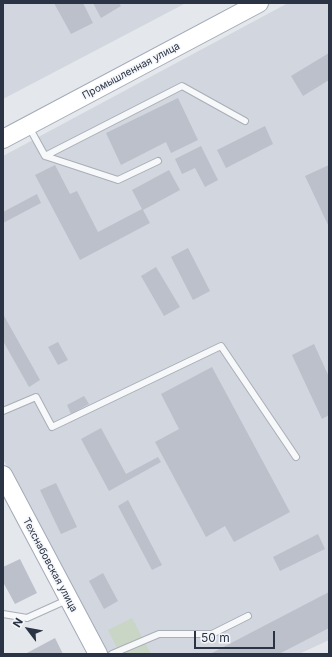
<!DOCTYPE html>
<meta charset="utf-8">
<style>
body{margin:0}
#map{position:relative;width:332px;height:657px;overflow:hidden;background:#e4e7ec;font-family:Inter,sans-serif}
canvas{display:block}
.frame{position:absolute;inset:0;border:4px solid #2b3445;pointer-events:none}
.north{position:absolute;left:8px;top:609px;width:40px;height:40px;-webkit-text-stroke:3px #f4f6f9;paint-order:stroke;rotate:302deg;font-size:11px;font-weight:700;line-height:16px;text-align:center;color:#2b3445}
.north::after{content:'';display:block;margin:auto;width:14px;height:18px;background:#2b3445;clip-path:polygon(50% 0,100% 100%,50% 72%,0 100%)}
.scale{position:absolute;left:194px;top:631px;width:81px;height:18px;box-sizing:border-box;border:2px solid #2b3445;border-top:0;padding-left:5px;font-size:12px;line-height:14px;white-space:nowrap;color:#2b3445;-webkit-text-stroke:3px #f4f6f9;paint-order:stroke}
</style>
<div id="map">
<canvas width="332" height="657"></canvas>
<div class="frame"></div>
<div class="north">N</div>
<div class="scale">50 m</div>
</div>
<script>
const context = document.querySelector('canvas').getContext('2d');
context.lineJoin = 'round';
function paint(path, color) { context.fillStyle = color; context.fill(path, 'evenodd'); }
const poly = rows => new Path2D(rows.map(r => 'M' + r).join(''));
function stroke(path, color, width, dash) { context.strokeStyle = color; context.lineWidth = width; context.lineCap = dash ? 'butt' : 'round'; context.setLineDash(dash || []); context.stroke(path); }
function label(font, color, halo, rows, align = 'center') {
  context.font = font + ' Inter,sans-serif'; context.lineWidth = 3; context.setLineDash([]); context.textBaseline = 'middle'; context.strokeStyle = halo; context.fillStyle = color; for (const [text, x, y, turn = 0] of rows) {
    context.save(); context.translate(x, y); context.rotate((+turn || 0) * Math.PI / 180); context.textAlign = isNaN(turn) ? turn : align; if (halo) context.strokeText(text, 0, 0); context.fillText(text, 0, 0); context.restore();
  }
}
const built = poly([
 [3,3,186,3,3,99],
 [288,3,329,3,329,640,299,654,107,654,3,459,3,156]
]);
const green = poly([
 [132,618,151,654,120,654,108,630]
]);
const building = poly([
 [54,3,83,3,93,23,71,34],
 [93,3,119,3,121,6,101,18],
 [329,53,329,80,303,96,291,76],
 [178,98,198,140,171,153,166,142,121,165,106,133],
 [265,126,273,144,226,168,217,150],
 [201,146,218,180,205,187,195,168,182,174,175,159],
 [55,165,70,194,77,191,98,232,142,209,132,190,169,170,180,190,143,210,150,223,80,260,35,175],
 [329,165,329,227,305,176],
 [37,194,41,203,3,223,3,212],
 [188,248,210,291,193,300,171,257],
 [156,267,180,307,164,316,141,276],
 [3,314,40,380,29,387,3,341],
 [58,342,68,360,58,365,48,347],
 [314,344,329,377,329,415,322,419,292,355],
 [212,367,290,512,234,542,225,526,206,537,155,442,179,429,161,394],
 [84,396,89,404,71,414,67,405],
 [101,428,126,474,158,457,161,462,109,491,81,439],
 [56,483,77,527,61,534,40,490],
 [128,500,162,565,152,570,118,506],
 [318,534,325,549,280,571,273,557],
 [20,559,37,593,15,604,3,582,3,567],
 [103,573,118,601,104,609,89,581],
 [329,592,329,628,279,654,210,654],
 [55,638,63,654,25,654]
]);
const service = poly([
 [29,127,45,156,118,180,158,161],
 [45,156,182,86,245,121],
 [3,411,36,397,52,427,221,346,296,457],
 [3,614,27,618,67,600],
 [112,654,159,634,212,634,248,616]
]);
const primary = poly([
 [3,139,259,3],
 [3,475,98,654]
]);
const streetNames = [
 ["Промышленная улица",131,71,-28],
 ["Техснабовская улица",50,565,62]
];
paint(built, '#d2d6de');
paint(green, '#c9d6c5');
paint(building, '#bbc0ca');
stroke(service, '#a9aeb7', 8);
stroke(primary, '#a3abb8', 20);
stroke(service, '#f7f8fa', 6);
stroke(primary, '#fff', 18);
label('10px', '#2b3445', '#f4f6f9', streetNames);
</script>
